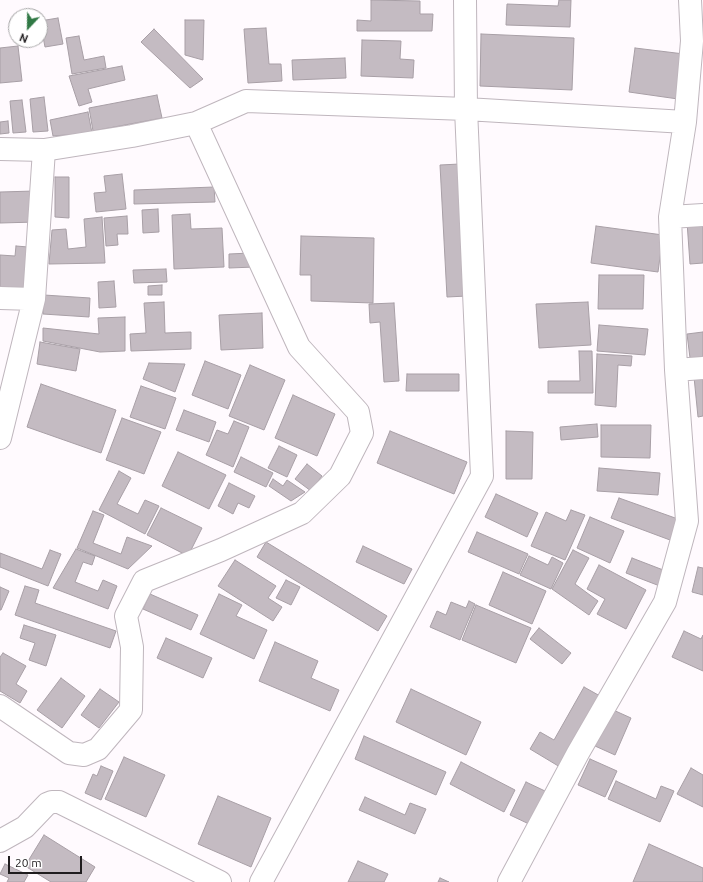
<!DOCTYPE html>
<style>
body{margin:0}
#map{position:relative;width:703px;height:882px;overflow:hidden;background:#fffafe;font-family:Ubuntu,sans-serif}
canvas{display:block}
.north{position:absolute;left:8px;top:8px;width:40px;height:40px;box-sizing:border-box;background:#fff;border:1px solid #a5a4a5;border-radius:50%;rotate:202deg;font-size:11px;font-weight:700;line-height:16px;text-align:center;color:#1f1c1e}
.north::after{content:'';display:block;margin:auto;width:14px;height:18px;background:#307945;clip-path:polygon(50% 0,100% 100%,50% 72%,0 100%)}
.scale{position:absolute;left:8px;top:856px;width:74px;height:18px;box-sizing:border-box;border:2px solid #1f1c1e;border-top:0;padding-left:5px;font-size:12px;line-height:14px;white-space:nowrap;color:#1f1c1e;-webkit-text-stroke:3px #fff;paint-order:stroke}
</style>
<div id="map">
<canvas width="703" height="882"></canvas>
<div class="north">N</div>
<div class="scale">20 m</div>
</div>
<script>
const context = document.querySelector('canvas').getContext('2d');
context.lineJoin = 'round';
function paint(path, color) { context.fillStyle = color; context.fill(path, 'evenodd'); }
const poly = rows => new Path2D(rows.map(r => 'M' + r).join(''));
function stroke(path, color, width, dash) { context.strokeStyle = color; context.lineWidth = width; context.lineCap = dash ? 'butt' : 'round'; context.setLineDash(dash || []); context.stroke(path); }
const building = poly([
 [371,0,420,1,420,14,433,14,432,31,357,31,357,20,371,21,371,0],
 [559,0,571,0,570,27,506,25,507,4,558,6,559,0],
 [58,18,63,44,45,47,40,21,58,18],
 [185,20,204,20,203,60,185,55,185,20],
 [266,28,269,64,281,64,282,81,248,83,244,29,266,28],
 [154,29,203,79,190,88,141,42,154,29],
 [481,34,574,38,572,90,480,86,481,34],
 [79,36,84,60,104,56,106,68,72,74,66,38,79,36],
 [362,40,401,41,400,59,414,60,413,78,361,76,362,40],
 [18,46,22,81,0,83,0,48,18,46],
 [635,48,684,54,678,99,629,92,635,48],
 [345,58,346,78,293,80,292,60,345,58],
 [122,66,125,80,88,89,92,102,79,106,69,76,122,66],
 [157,95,162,118,93,131,89,108,157,95],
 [44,97,48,131,33,132,30,99,44,97],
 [22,100,26,132,13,133,10,101,22,100],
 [88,112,92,133,53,136,50,120,88,112],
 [8,121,9,133,0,134,0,122,8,121],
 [460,164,467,296,447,297,440,165,460,164],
 [122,174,126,209,96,212,94,193,106,192,104,176,122,174],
 [55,177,69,177,69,218,55,217,55,177],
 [214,187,215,202,134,204,134,190,214,187],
 [35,191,36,222,0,223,0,192,35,191],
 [158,209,159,232,143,233,142,210,158,209],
 [190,214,191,229,222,228,224,267,174,269,172,215,190,214],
 [127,216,128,234,117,234,118,245,106,246,104,218,127,216],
 [102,217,105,263,49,264,52,230,66,229,68,249,86,247,84,219,102,217],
 [703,221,703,263,690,264,687,222,703,221],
 [596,226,663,235,658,272,591,263,596,226],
 [301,236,374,238,373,303,311,301,311,275,300,275,301,236],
 [16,246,28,247,25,294,0,292,0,255,15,256,16,246],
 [250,253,255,267,229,268,229,254,250,253],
 [166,269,167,282,134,283,133,270,166,269],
 [599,275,644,275,643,309,598,309,599,275],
 [114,281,116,307,99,308,98,282,114,281],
 [162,285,162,295,148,295,148,286,162,285],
 [44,295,90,298,89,317,43,314,44,295],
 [164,302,165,333,191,332,191,349,131,351,130,334,146,333,144,303,164,302],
 [588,302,591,345,539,348,536,304,588,302],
 [394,303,399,381,384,382,380,322,370,323,369,304,394,303],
 [262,313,263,348,221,350,219,315,262,313],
 [125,317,125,351,100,352,43,341,43,328,99,334,98,318,125,317],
 [599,325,648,329,645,355,597,351,599,325],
 [703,332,703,357,690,358,687,334,703,332],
 [40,342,80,349,76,371,37,364,40,342],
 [579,351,592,351,593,393,548,393,548,381,580,381,579,351],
 [597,354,632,356,631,366,618,365,616,407,595,405,597,354],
 [205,361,241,375,228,409,192,395,205,361],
 [149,363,185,364,175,392,143,379,149,363],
 [250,365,285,380,264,430,229,416,250,365],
 [407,374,459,374,459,391,406,391,407,374],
 [703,376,703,416,698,417,694,377,703,376],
 [41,384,116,410,101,453,27,427,41,384],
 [141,386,176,398,165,429,130,417,141,386],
 [293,395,335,414,317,456,275,438,293,395],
 [184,410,216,422,209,442,176,430,184,410],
 [122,418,161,432,144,474,106,460,122,418],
 [234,421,249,427,233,467,206,455,217,430,228,434,234,421],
 [597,424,598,437,561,440,560,427,597,424],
 [601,425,651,425,650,458,601,457,601,425],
 [390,431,467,462,454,494,377,463,390,431],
 [506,431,533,432,532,479,506,479,506,431],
 [279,446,297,455,287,477,268,468,279,446],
 [178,452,226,475,209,509,162,486,178,452],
 [241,457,273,473,266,487,234,472,241,457],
 [307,464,322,476,311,491,295,479,307,464],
 [599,468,660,473,658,495,597,491,599,468],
 [119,471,131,478,117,504,138,514,145,500,159,506,145,534,99,510,119,471],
 [273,479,283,486,287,480,305,492,291,501,269,486,273,479],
 [229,483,255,496,249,508,238,503,233,514,218,506,229,483],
 [496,494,538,513,527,537,485,517,496,494],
 [619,498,678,519,670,540,611,518,619,498],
 [161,508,202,528,188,556,147,535,161,508],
 [571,510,585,515,565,560,531,546,546,512,566,521,571,510],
 [93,511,104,515,93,543,121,554,127,537,152,546,128,569,77,548,93,511],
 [590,517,624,531,610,563,577,548,590,517],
 [477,532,528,554,519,574,468,552,477,532],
 [266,542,387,616,378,631,257,557,266,542],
 [363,546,412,569,404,584,356,562,363,546],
 [76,549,95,556,92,565,83,562,75,582,98,591,103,580,117,586,108,609,53,588,76,549],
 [50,550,61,554,48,586,0,567,0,553,42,569,50,550],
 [573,550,589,558,575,584,598,601,589,615,552,589,573,550],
 [529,556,548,565,552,557,563,563,551,589,520,575,529,556],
 [632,558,671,573,665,588,626,573,632,558],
 [235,560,276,586,268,598,282,607,273,621,218,586,235,560],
 [599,565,646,590,626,629,597,614,605,599,587,589,599,565],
 [698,567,703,568,703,595,692,592,698,567],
 [503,572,546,591,532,624,489,605,503,572],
 [286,580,300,587,291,605,276,598,286,580],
 [25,586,39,590,35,603,116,631,110,648,15,615,25,586],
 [0,587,9,591,1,610,0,610,0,587],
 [150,594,198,615,191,630,143,609,150,594],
 [219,594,242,605,236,616,267,630,254,659,200,634,219,594],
 [469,601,475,604,460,640,430,627,437,611,446,615,451,602,466,608,469,601],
 [476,605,531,628,516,663,462,640,476,605],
 [24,625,56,635,46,666,29,660,35,643,20,638,24,625],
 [539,628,571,653,562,664,530,639,539,628],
 [684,631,701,639,703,635,703,671,672,657,684,631],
 [166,638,212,658,203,678,157,658,166,638],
 [275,642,318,661,311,678,339,690,330,711,259,681,275,642],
 [3,653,26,666,16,684,27,691,20,703,0,691,0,657,3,653],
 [61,678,85,696,62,728,37,710,61,678],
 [584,687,600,696,560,767,530,749,540,732,554,740,584,687],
 [100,689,119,702,99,728,81,715,100,689],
 [411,689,481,722,466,755,396,722,411,689],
 [611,709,631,718,615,755,595,746,611,709],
 [364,736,446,772,436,795,355,759,364,736],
 [124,757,165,775,146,817,105,799,124,757],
 [590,759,617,771,605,797,578,785,590,759],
 [461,762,515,790,504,812,450,784,461,762],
 [101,766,113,771,101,800,85,793,93,774,97,776,101,766],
 [691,768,703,775,703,807,677,794,691,768],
 [616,781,656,799,661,786,674,791,660,822,608,799,616,781],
 [526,782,545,791,529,824,510,815,526,782],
 [218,796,271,818,251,867,198,844,218,796],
 [365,797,405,815,410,803,426,809,415,834,359,810,365,797],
 [44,835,95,867,86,882,51,882,25,866,44,835],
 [649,844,703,868,703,882,633,882,649,844],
 [358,861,388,874,384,882,348,882,358,861],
 [5,864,28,875,24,882,7,882,9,878,0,874,5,864],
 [440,878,449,882,438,882,440,878]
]);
const minor = poly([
 [0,149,44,150,132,136,196,123,246,101,466,109,685,122],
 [670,217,703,215],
 [0,298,34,299],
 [676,370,703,368],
 [0,438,34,299,44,150],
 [0,706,69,753,84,755,98,749,131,710,132,647,126,616,144,581,221,550,302,513,340,476,362,433,358,412,299,347,196,123],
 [0,841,25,827,47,804,52,802,59,802,220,882],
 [261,882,482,476,466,109,465,0],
 [509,882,578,753,665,602,687,521,676,370,670,217,685,122,692,41,690,0]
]);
paint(building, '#c4bbc2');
stroke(building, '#a89fa6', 1);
stroke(minor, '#bfb6bd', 24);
stroke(minor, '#fff', 22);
</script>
